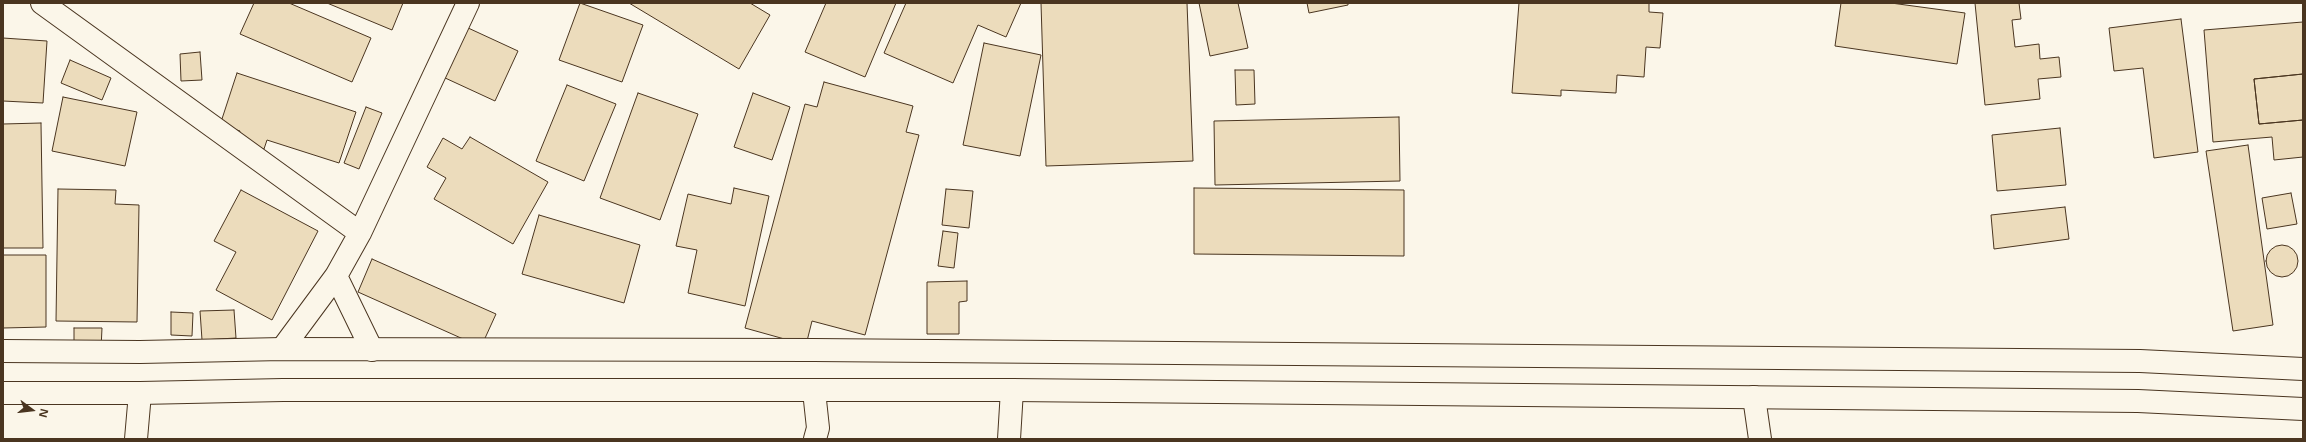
<!DOCTYPE html>
<style>
body{margin:0}
#map{position:relative;width:2306px;height:442px;overflow:hidden;background:#fbf6e9;font-family:"Noto Sans",sans-serif}
canvas{display:block}
.frame{position:absolute;inset:0;border:4px solid #4a3520;pointer-events:none}
.north{position:absolute;left:12px;top:390px;width:40px;height:40px;-webkit-text-stroke:3px #fbf6e9;paint-order:stroke;rotate:105deg;font-size:11px;font-weight:700;line-height:16px;text-align:center;color:#4a3520}
.north::after{content:'';display:block;margin:auto;width:14px;height:18px;background:#4a3520;clip-path:polygon(50% 0,100% 100%,50% 72%,0 100%)}
</style>
<div id="map">
<canvas width="2306" height="442"></canvas>
<div class="frame"></div>
<div class="north">N</div>
</div>
<script>
const context = document.querySelector('canvas').getContext('2d');
context.lineJoin = 'round';
function paint(path, color) { context.fillStyle = color; context.fill(path, 'evenodd'); }
const poly = rows => new Path2D(rows.map(r => 'M' + r).join(''));
function stroke(path, color, width, dash) { context.strokeStyle = color; context.lineWidth = width; context.lineCap = dash ? 'butt' : 'round'; context.setLineDash(dash || []); context.stroke(path); }
const building = poly([
 [254,3,289,3,371,38,352,82,240,34,254,3],
 [327,3,403,3,392,30,327,3],
 [580,3,643,25,622,82,559,60,580,3],
 [629,3,750,3,770,15,739,69,629,3],
 [826,3,896,3,865,77,805,52,826,3],
 [906,3,1021,3,1006,37,978,25,953,83,884,53,906,3],
 [1041,3,1187,3,1193,161,1046,166,1041,3],
 [1199,3,1238,3,1248,48,1210,56,1199,3],
 [1307,3,1348,3,1348,5,1309,13,1307,3],
 [1519,3,1649,3,1649,12,1663,13,1660,48,1646,47,1644,77,1617,75,1616,93,1561,90,1561,96,1512,93,1519,3],
 [1841,3,1891,3,1965,13,1957,64,1835,46,1841,3],
 [1975,3,2019,3,2021,19,2012,20,2015,47,2039,44,2040,59,2059,57,2061,77,2038,79,2040,99,1985,105,1975,3],
 [2181,19,2198,152,2154,158,2143,68,2114,71,2109,28,2181,19],
 [2303,22,2303,74,2254,79,2259,124,2303,120,2303,157,2274,160,2272,137,2213,142,2204,30,2303,22],
 [466,27,518,51,495,101,443,77,466,27],
 [3,38,47,41,43,103,3,101,3,38],
 [984,43,1041,55,1020,156,963,145,984,43],
 [200,52,202,80,181,81,180,54,200,52],
 [70,60,111,78,102,100,61,83,70,60],
 [1235,70,1254,70,1255,104,1236,105,1235,70],
 [237,73,356,112,339,163,267,140,264,149,237,140,240,131,220,125,237,73],
 [2303,74,2303,120,2259,124,2254,79,2303,74],
 [824,82,913,106,906,132,919,135,865,335,812,321,806,345,745,328,805,104,817,107,824,82],
 [567,85,616,104,584,181,536,161,567,85],
 [638,93,698,114,660,220,600,198,638,93],
 [753,93,790,107,772,160,734,147,753,93],
 [63,97,137,112,125,166,52,151,63,97],
 [366,107,382,113,359,169,344,163,366,107],
 [1399,117,1400,181,1215,185,1214,121,1399,117],
 [41,123,43,248,3,248,3,124,41,123],
 [2060,128,2066,185,1997,191,1992,135,2060,128],
 [470,137,548,182,513,244,434,199,446,178,427,167,443,138,462,149,470,137],
 [2248,145,2273,325,2233,331,2206,151,2248,145],
 [734,188,769,196,745,306,688,293,697,250,676,246,688,194,731,204,734,188],
 [1194,188,1404,190,1404,256,1194,254,1194,188],
 [58,189,116,190,115,204,139,205,137,322,56,321,58,189],
 [946,189,973,191,969,228,942,225,946,189],
 [241,190,318,231,272,320,216,290,236,252,214,241,241,190],
 [2291,193,2297,224,2267,229,2262,198,2291,193],
 [2065,207,2069,239,1994,249,1991,215,2065,207],
 [539,215,640,245,624,303,522,274,539,215],
 [943,231,958,233,954,268,938,266,943,231],
 '2266 261a16 16 0 1 1 32 0a16 16 0 1 1-32 0Z',
 [3,255,46,255,46,327,3,328,3,255],
 [372,259,496,314,481,347,358,292,372,259],
 [967,281,967,301,959,302,959,334,927,334,927,282,967,281],
 [234,310,236,338,202,340,200,311,234,310],
 [171,312,193,313,192,336,171,335,171,312],
 [74,328,102,328,101,349,74,348,74,328]
]);
const street = poly([
 [42,3,360,233],
 [336,276,372,350],
 [282,349,336,276,360,233,468,3],
 [814,391,818,428,815,439],
 [1754,397,1760,439],
 [136,439,140,393],
 [1009,439,1012,390]
]);
const secondary = poly([
 [3,351,140,352,282,349,814,350,2140,361,2303,369],
 [3,393,140,393,283,390,1012,390,2138,401,2303,409]
]);
paint(building, '#ecdcbc');
stroke(building, '#4a3520', 1);
stroke(street, '#4a3520', 24);
stroke(secondary, '#4a3520', 24);
stroke(street, '#fbf6e9', 22);
stroke(secondary, '#fbf6e9', 22);
</script>
